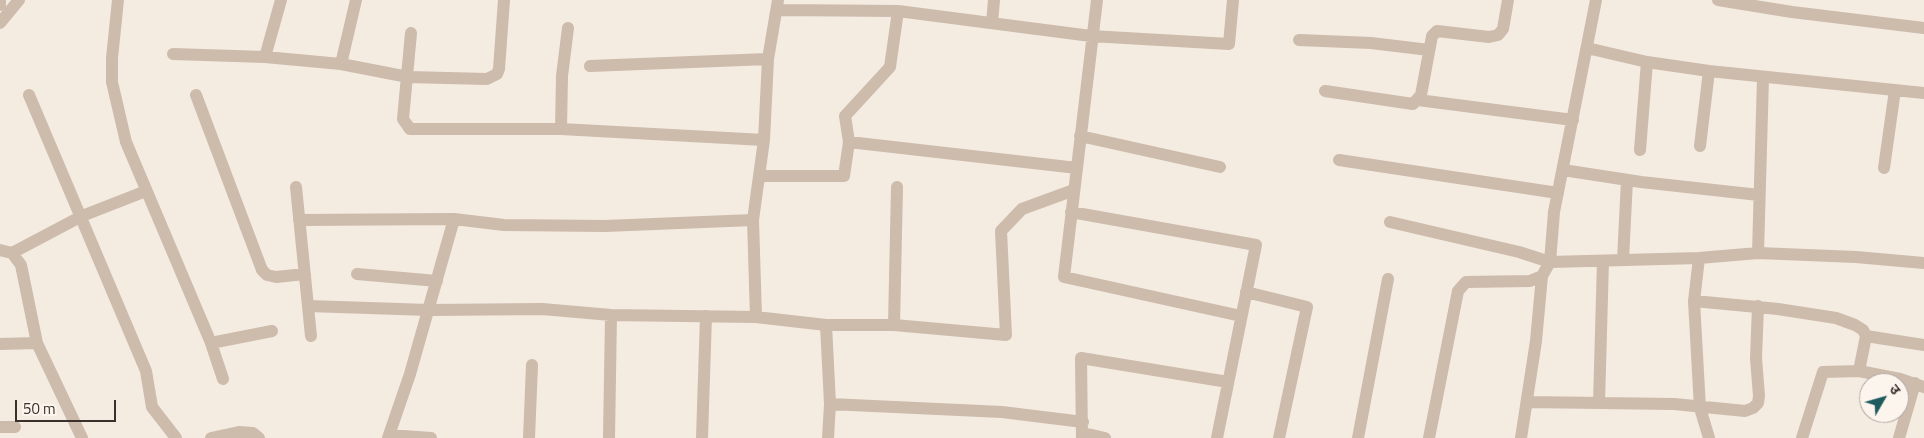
<!DOCTYPE html>
<meta charset="utf-8">
<style>
body{margin:0}
#map{position:relative;width:1924px;height:438px;overflow:hidden;background:#f4ebe1;font-family:"Titillium Web","Noto Sans Devanagari",sans-serif}
canvas{display:block}
.north{position:absolute;left:1859px;top:373px;width:50px;height:50px;box-sizing:border-box;background:#fbf5ee;border:1px solid #aea6a0;border-radius:50%;rotate:52deg;font-size:14px;font-weight:700;line-height:20px;text-align:center;color:#3b302b}
.north::after{content:'';display:block;margin:auto;width:18px;height:22px;background:#1f5a5e;clip-path:polygon(50% 0,100% 100%,50% 72%,0 100%)}
.scale{position:absolute;left:15px;top:400px;width:101px;height:22px;box-sizing:border-box;border:2px solid #3b302b;border-top:0;padding-left:6px;font-size:15px;line-height:18px;white-space:nowrap;color:#3b302b;-webkit-text-stroke:4px #fbf5ee;paint-order:stroke}
</style>
<div id="map">
<canvas width="1924" height="438"></canvas>
<div class="north">उ</div>
<div class="scale">50 m</div>
</div>
<script>
const context = document.querySelector('canvas').getContext('2d');
context.lineJoin = 'round';
const poly = rows => new Path2D(rows.map(r => 'M' + r).join(''));
function stroke(path, color, width, dash) { context.strokeStyle = color; context.lineWidth = width; context.lineCap = dash ? 'butt' : 'round'; context.setLineDash(dash || []); context.stroke(path); }
const minor = poly([
 [118,0,112,58,112,82,126,142,211,343,223,379],
 [778,0,768,59,764,140,753,220,756,317,826,325,894,325,1006,335,1001,231,1022,209,1074,190],
 [1097,0,1064,277,1241,316],
 [1718,0,1792,12,1924,28],
 [0,5,0,0],
 [778,10,898,11,1091,36,1229,44,1233,0],
 [0,23,19,0],
 [992,23,994,0],
 [411,33,403,119,410,129,561,129,764,140],
 [1299,40,1371,43,1429,50],
 [1587,48,1647,62,1709,71,1924,93],
 [173,54,265,57,341,64,408,77,487,79,497,74,499,69,504,0],
 [265,57,281,0],
 [341,64,356,0],
 [590,66,768,59],
 [1325,91,1413,104,1421,95,1432,36,1437,31,1489,37,1498,35,1503,29,1508,0],
 [29,95,146,371,152,407,176,438],
 [196,95,262,270,267,275,276,277,305,274],
 [1418,100,1573,120],
 [561,129,562,76,568,28],
 [1080,136,1220,167],
 [849,142,1077,168],
 [1700,146,1709,71],
 [1640,150,1647,62],
 [1339,160,1558,193],
 [1884,168,1895,90],
 [1563,170,1641,182,1759,195],
 [760,176,844,176,849,142,845,116,890,67,898,11],
 [296,187,311,336],
 [1071,212,1256,245,1217,438],
 [299,220,454,219,504,225,605,226,753,220],
 [1390,222,1519,252,1550,262,1699,258,1758,253,1856,257,1924,263],
 [0,250,12,253,21,265,37,343,82,438],
 [12,253,82,216,146,191],
 [1758,253,1763,78],
 [1699,258,1694,301,1700,408,1709,438],
 [1623,260,1627,180],
 [357,274,437,281],
 [1246,292,1307,307,1279,438],
 [1694,301,1778,309,1836,318,1855,325,1863,330,1866,336,1859,371],
 [308,306,429,310,542,309,611,315,756,317],
 [826,325,830,404,828,438],
 [894,325,897,187],
 [1866,336,1924,345],
 [211,343,272,331],
 [0,344,37,343],
 [1527,402,1674,404,1745,411,1753,408,1758,403,1759,396,1756,358,1758,306],
 [1599,403,1603,261],
 [830,404,1002,412,1083,422],
 [0,427,15,427],
 [1083,433,1105,438],
 [389,435,431,438],
 [211,438,239,432,253,433,259,438],
 [388,438,410,374,454,219],
 [529,438,532,365],
 [609,438,611,315],
 [702,438,706,316],
 [1082,438,1081,358,1228,382],
 [1358,438,1388,279],
 [1429,438,1458,291,1466,282,1530,281,1542,276],
 [1521,438,1536,341,1542,276,1550,262,1554,212,1596,0],
 [1802,438,1823,372,1859,371,1900,379,1924,387],
 [1899,438,1915,383]
]);
stroke(minor, '#cdbbac', 12);
</script>
